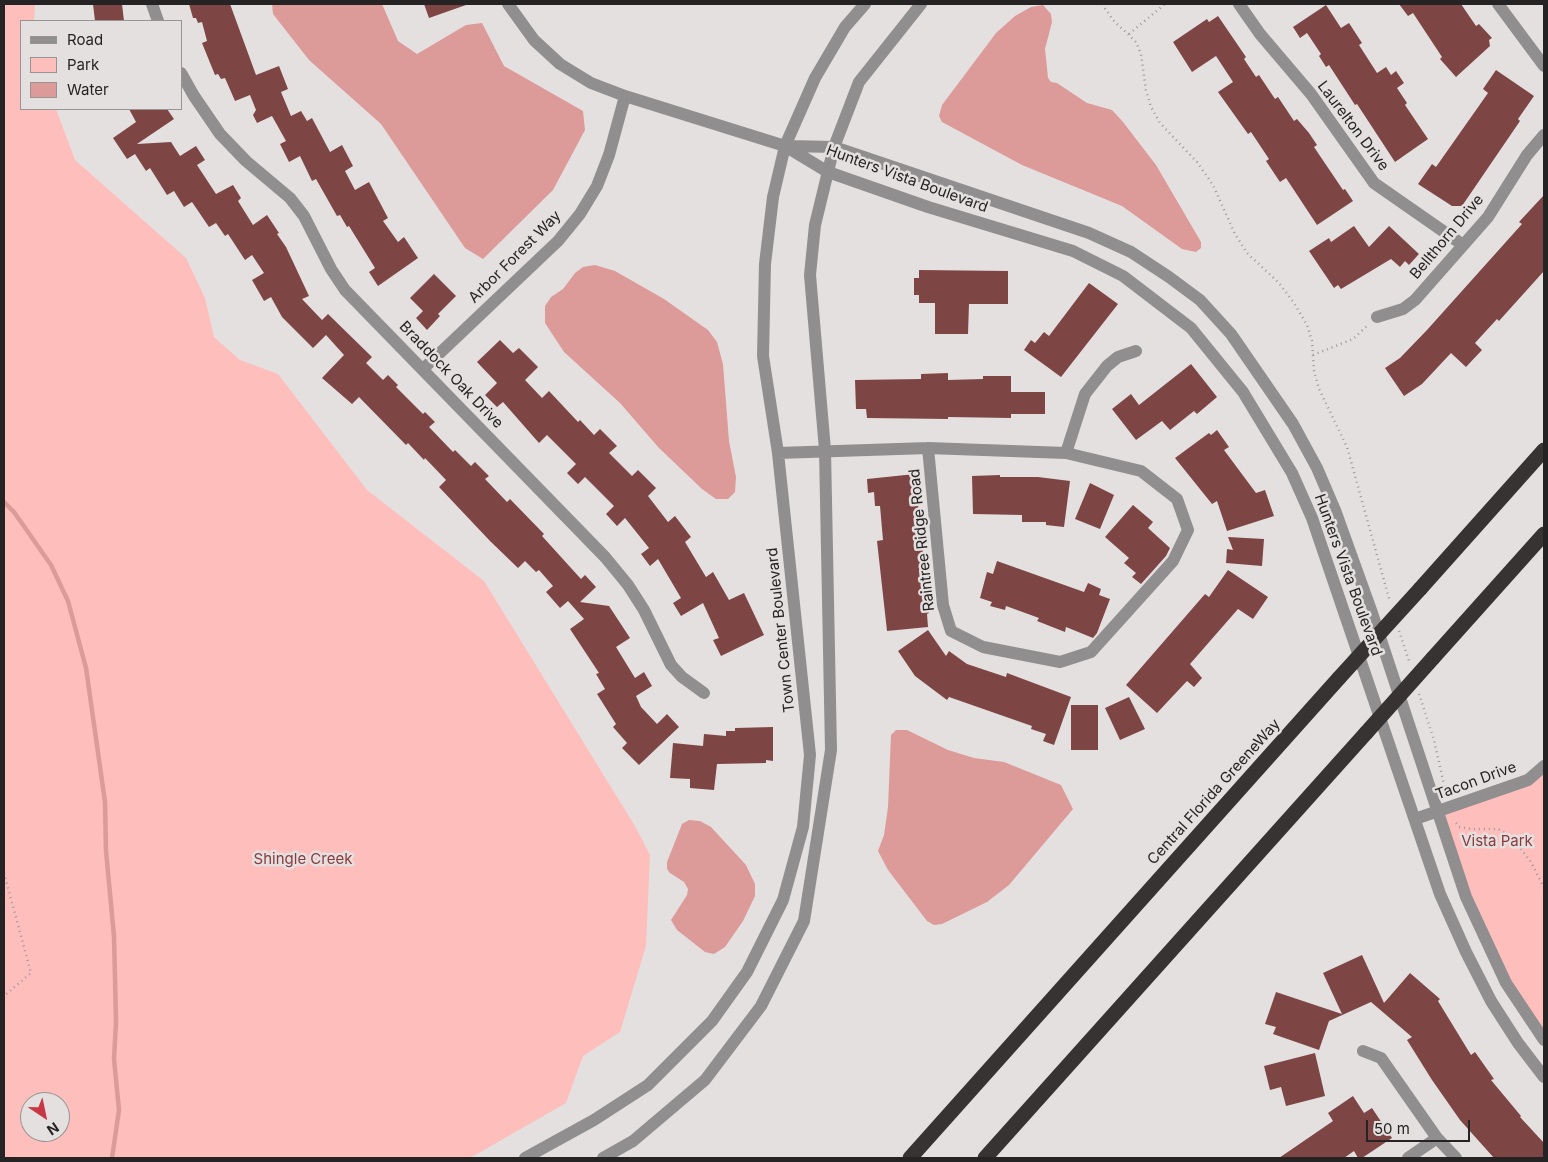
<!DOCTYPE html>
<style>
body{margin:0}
#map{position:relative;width:1548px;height:1162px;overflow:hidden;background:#e5e0e0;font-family:Inter,sans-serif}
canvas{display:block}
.frame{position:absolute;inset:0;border:5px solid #252323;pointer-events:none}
.legend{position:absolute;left:20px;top:20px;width:162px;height:90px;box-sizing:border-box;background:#e5e0e0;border:1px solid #989494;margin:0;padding:6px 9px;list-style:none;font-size:15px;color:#252323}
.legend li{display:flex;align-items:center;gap:10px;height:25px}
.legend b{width:25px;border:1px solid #989494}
.north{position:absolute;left:20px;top:1092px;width:50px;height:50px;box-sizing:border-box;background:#e5e0e0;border:1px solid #989494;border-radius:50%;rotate:146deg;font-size:14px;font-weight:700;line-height:20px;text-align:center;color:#252323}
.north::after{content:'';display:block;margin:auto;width:18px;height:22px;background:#c83844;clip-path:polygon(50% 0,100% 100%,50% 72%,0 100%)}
.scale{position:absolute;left:1366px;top:1120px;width:104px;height:22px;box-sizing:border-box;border:2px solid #252323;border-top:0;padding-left:6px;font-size:15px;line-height:18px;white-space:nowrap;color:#252323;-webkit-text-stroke:4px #e5e0e0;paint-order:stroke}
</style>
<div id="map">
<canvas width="1548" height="1162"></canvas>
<div class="frame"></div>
<ul class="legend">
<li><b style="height:6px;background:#908e8e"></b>Road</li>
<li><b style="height:14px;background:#fdbebc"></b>Park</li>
<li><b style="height:14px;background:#dc9a99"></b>Water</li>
</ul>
<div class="north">N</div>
<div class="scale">50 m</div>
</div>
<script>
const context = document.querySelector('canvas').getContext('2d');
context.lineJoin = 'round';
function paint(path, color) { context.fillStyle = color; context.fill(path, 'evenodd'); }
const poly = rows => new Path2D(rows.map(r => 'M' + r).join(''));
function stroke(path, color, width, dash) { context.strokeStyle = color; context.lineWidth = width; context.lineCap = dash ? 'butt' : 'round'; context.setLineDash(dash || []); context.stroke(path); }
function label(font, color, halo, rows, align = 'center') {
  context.font = font + ' Inter,sans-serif'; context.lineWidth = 5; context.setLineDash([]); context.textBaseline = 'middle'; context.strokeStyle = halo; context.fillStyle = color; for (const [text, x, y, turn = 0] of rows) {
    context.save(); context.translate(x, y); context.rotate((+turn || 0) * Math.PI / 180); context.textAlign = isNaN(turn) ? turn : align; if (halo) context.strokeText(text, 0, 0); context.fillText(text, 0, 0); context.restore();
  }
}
const green = poly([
 [4,4,35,4,34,21,21,21,21,109,56,109,75,160,186,258,205,298,214,337,240,360,278,374,367,490,484,581,635,826,650,855,646,946,620,1032,583,1056,566,1103,470,1158,4,1158],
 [30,1102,60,1102,60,1132,30,1132],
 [1544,766,1544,1040,1506,983,1437,813]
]);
const water = poly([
 [272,4,382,4,398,41,417,54,466,25,482,23,504,66,583,111,585,130,553,190,483,259,465,248,381,124,309,60,273,14],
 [1043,5,1051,14,1052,22,1045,49,1048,78,1051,82,1057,83,1087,103,1112,110,1123,122,1156,165,1201,242,1201,248,1196,252,1182,249,1122,206,1022,165,942,122,939,116,942,105,996,33,1015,16,1031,7],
 [595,265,615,271,664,299,708,330,717,342,723,364,729,441,736,477,735,492,728,499,716,499,702,489,659,448,620,403,564,352,545,323,545,306,551,297,563,289,575,273,583,267],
 [896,730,907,730,948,750,974,758,1004,762,1061,785,1073,809,1009,885,987,902,942,924,934,925,927,921,888,870,878,851,884,835,888,807,891,735],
 [689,820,700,821,711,827,746,865,755,884,755,896,743,921,725,947,714,954,705,952,677,930,671,920,687,895,688,889,684,882,670,873,667,869,667,862,682,824]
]);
const stream = poly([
 [4,502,14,512,51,565,68,601,86,668,105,802,106,851,114,936,116,1022,114,1059,119,1110,112,1158]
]);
const building = poly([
 [93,4,122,4,124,21,95,21],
 [189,4,230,4,256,75,279,66,288,89,281,92,291,116,301,111,307,121,312,118,330,152,342,145,353,166,345,171,355,190,369,182,388,218,383,221,398,242,404,237,418,258,378,286,369,272,375,268,349,226,347,227,340,215,337,216,316,179,312,181,300,156,289,162,280,144,286,141,272,116,257,123,253,115,256,110,250,95,235,101,225,78,221,79,218,74,215,75,202,43,207,41,202,22,198,23,196,18,193,18],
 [424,4,466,4,466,5,429,18],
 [1399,4,1461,4,1476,26,1479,24,1492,38,1489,40,1490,46,1456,77,1440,59,1442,57,1413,13,1408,16],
 [1326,5,1341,28,1349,23,1362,43,1359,45,1377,73,1386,67,1391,75,1396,71,1404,83,1397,88,1407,103,1405,105,1428,139,1395,162,1357,104,1355,105,1329,65,1326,67,1319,56,1321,54,1307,33,1300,38,1293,27],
 [1218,16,1246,57,1244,59,1256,77,1259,75,1275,99,1278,97,1294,121,1297,119,1309,133,1317,145,1314,147,1343,190,1345,189,1353,201,1317,225,1286,178,1280,182,1266,161,1269,159,1251,132,1248,134,1218,92,1233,82,1216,56,1192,72,1173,42,1207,19,1209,22],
 [1496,70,1534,96,1518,119,1520,121,1462,206,1452,206,1418,184,1432,164,1436,167,1469,120,1488,93,1483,89],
 [129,109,167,109,174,119,137,144,171,142,180,156,196,146,205,160,197,165,216,194,233,185,241,198,238,201,253,225,267,215,279,233,277,234,286,247,309,296,302,299,322,320,328,314,372,357,366,363,383,380,388,375,398,385,396,387,423,414,425,412,435,422,429,427,453,452,455,450,471,466,475,462,489,476,485,479,507,502,510,499,544,534,542,536,581,579,585,575,596,587,580,602,609,606,630,638,616,647,635,678,644,672,652,686,636,696,641,707,657,724,667,714,679,727,639,765,622,748,627,743,613,727,616,724,597,694,605,689,596,674,599,673,570,629,584,619,568,601,560,608,546,592,553,586,539,570,536,572,525,561,518,568,490,541,439,487,446,480,425,458,424,460,408,443,406,445,359,397,352,404,322,378,344,355,326,335,313,348,282,317,271,297,264,301,252,280,264,273,252,255,245,260,228,234,225,236,216,223,209,227,192,202,184,207,174,191,167,195,150,168,146,171,135,154,127,159,113,138,136,122],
 [1544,195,1544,271,1499,321,1497,319,1475,343,1482,350,1466,367,1451,353,1422,384,1404,396,1385,368,1400,358,1427,330,1522,224,1519,222],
 [1354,226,1369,247,1389,226,1419,254,1409,265,1405,261,1400,267,1391,259,1341,289,1338,285,1334,288,1309,251,1329,238,1331,242],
 [919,270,1008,271,1008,304,969,304,968,334,935,334,935,303,919,303,919,295,914,295,914,278,919,278],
 [434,274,456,296,438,314,440,316,427,330,416,318,423,311,410,298],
 [1089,283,1118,304,1061,377,1024,350,1031,340,1035,343,1044,332,1049,336],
 [500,340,513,353,519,348,538,367,525,380,542,398,549,391,578,422,580,420,594,435,600,429,617,446,609,453,632,476,638,470,656,488,648,496,668,522,675,516,691,537,685,542,706,577,713,572,729,600,744,593,764,635,721,656,713,640,719,638,703,603,681,616,673,603,681,598,658,559,650,566,641,554,649,548,625,518,617,526,606,514,614,506,585,477,578,484,567,473,576,464,547,435,539,443,503,402,497,407,485,395,497,383,477,362],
 [1191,364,1217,397,1197,414,1194,411,1170,430,1162,421,1136,440,1112,409,1131,394,1139,405],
 [948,373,948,380,983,379,983,376,1011,376,1011,392,1045,392,1045,414,1011,414,1011,418,948,417,948,419,867,418,866,409,856,409,855,380,921,379,921,374],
 [1217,430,1229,447,1224,450,1256,493,1265,490,1274,516,1227,531,1217,501,1212,504,1175,458,1209,433,1211,435],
 [915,474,929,613,927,614,928,627,887,631,877,541,883,540,880,506,875,506,874,492,868,493,867,479],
 [1000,475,1000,477,1038,477,1070,481,1064,527,1046,525,1046,522,1022,522,1022,515,973,514,972,476],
 [1090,483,1114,495,1100,529,1075,519],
 [1133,505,1153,522,1148,528,1170,548,1166,556,1141,584,1132,577,1136,573,1124,563,1129,558,1105,537],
 [1228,537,1264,539,1262,566,1226,563,1227,549,1233,550],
 [997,561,1084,592,1088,583,1101,589,1099,595,1110,599,1097,633,1093,638,1066,627,1065,632,1037,621,1039,618,1006,606,1005,610,990,606,992,602,980,598,987,572,993,574],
 [1228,570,1268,597,1253,619,1238,609,1190,664,1202,678,1194,687,1187,681,1157,713,1126,685,1205,594,1209,597],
 [928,630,946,656,949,651,967,664,1006,677,1007,673,1071,697,1054,745,1043,741,1046,734,1031,729,1032,726,949,697,947,700,915,676,898,651],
 [1129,697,1145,729,1120,740,1105,708],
 [1071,705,1098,705,1098,750,1071,750],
 [773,727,773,761,766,760,766,763,717,764,714,790,690,788,690,779,670,778,673,743,703,746,704,734,726,736,726,731,735,731,735,728],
 [1362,955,1384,1003,1410,973,1440,999,1438,1001,1471,1055,1475,1052,1494,1079,1491,1080,1521,1116,1520,1117,1544,1143,1544,1158,1494,1158,1460,1120,1432,1080,1407,1040,1412,1037,1371,1002,1329,1021,1319,1050,1273,1034,1276,1027,1265,1024,1276,992,1342,1014,1323,973],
 [1315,1053,1325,1096,1286,1106,1281,1087,1270,1090,1264,1066],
 [1353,1096,1364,1113,1372,1108,1392,1138,1362,1158,1358,1158,1354,1151,1344,1158,1279,1158,1333,1121,1328,1113]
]);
const path = poly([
 [1102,4,1113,20,1136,42,1141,54,1146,90,1151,107,1160,123,1197,162,1213,185,1235,234,1247,253,1279,283,1294,303,1307,325,1312,341,1314,371,1319,389,1347,447,1390,602],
 [1129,34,1165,4],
 [1313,355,1353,339,1368,325],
 [1399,631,1410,664],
 [1419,694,1434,740,1445,789],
 [1456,823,1459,827,1471,829,1498,829,1511,836,1531,862,1544,888],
 [4,873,31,973,4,996]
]);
const minor = poly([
 [152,4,158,21],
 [508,4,534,40,560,64,591,83,625,96,785,146,828,172,928,207,1073,251,1123,276,1191,328,1243,392,1292,473,1312,518,1440,894,1466,952,1491,1001,1518,1043,1544,1077],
 [1239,4,1260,34,1311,94,1374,183,1463,245],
 [1498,4,1544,66],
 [181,73,194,96,220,134,246,161,290,198,304,216,331,269,345,290,605,557,628,585,644,610,671,665,682,677,704,693],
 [787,146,834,147,1089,233,1131,252,1169,277,1200,300,1231,334,1293,424,1317,468,1335,510,1371,610,1466,897,1506,983,1544,1040],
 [1377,317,1403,309,1415,300,1488,217,1527,155,1544,135],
 [423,369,558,241,580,214,597,186,609,155,625,96],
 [778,453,928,448,1066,453,1141,471,1177,499,1188,530,1173,561,1091,652,1060,662,983,647,951,631,943,605,928,448],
 [1066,453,1085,394,1107,366,1118,357,1136,351],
 [1415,819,1528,780,1544,766],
 [1363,1051,1381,1058,1437,1138,1456,1158],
 [525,1158,594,1120,648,1085,712,1021,747,972,783,900,803,827,810,755,778,453,763,356,765,264,773,197,785,146,815,78,845,27,865,4],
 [603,1158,633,1141,705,1080,761,1006,804,921,831,750,825,450,810,275,815,225,834,147,859,82,921,4],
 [1408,1158,1437,1138]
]);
const highway = poly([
 [1420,589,1544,450],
 [1433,658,1544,534],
 [910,1158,1339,678],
 [985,1158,1366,733]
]);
const highwayBridge = poly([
 [1339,678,1420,589],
 [1366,733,1433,658]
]);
const streetNames = [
 ["Laurelton Drive",1353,126,53],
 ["Hunters Vista Boulevard",907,179,20],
 ["Bellthorn Drive",1447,237,-50],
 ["Arbor Forest Way",515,257,-45],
 ["Braddock Oak Drive",451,375,46],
 ["Raintree Ridge Road",922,540,-96],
 ["Hunters Vista Boulevard",1348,575,70],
 ["Town Center Boulevard",781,630,-96],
 ["Tacon Drive",1476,781,-20],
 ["Central Florida GreeneWay",1214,792,-48]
];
const parkNames = [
 ["Vista Park",1497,841],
 ["Shingle Creek",303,859]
];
paint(green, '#fdbebc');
paint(water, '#dc9a99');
stroke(stream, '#dc9a99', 4.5);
paint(building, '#7e4545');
stroke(path, '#9d9999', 2.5, [1, 4]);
stroke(minor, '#908e8e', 12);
stroke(highway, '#373333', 15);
stroke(highwayBridge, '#373333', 15);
label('15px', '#252323', '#e5e0e0', streetNames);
label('15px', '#8a3a3d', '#e5e0e0', parkNames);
</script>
